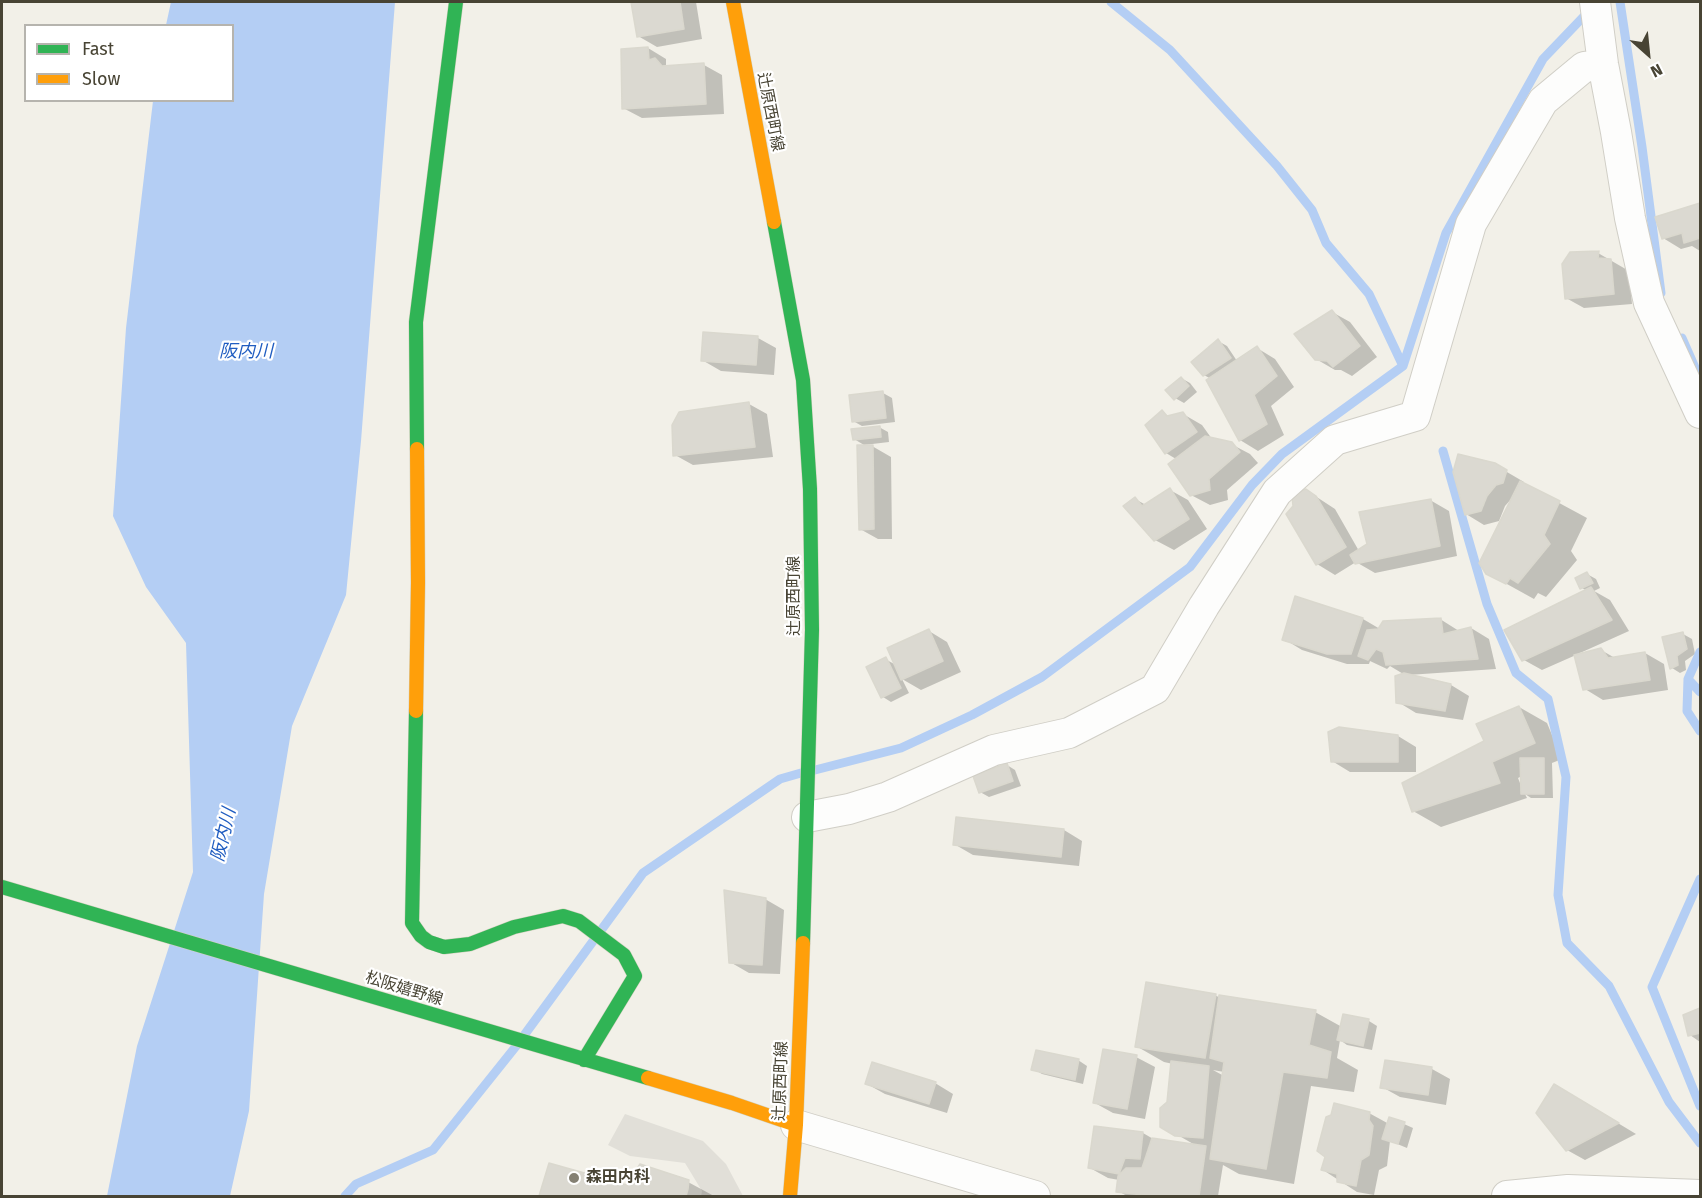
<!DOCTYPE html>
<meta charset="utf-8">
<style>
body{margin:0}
#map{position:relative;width:1702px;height:1198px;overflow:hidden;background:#f2f0e8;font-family:"Fira Sans",sans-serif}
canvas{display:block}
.frame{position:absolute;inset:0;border:3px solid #484434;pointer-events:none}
.legend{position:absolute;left:24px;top:24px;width:210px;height:78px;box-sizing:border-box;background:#fff;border:2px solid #b6b4ae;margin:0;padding:8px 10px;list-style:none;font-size:18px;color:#484434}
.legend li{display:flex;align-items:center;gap:12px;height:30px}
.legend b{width:30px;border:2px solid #b6b4ae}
.north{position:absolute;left:1618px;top:24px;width:60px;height:60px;-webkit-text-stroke:4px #fff;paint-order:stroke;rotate:153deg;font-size:16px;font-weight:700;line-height:24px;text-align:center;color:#484434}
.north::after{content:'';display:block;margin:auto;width:21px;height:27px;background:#484434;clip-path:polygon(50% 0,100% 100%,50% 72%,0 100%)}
</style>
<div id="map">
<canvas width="1702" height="1198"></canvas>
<div class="frame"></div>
<ul class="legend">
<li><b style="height:8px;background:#30b455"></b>Fast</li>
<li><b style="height:8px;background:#ff9f0a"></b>Slow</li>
</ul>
<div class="north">N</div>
</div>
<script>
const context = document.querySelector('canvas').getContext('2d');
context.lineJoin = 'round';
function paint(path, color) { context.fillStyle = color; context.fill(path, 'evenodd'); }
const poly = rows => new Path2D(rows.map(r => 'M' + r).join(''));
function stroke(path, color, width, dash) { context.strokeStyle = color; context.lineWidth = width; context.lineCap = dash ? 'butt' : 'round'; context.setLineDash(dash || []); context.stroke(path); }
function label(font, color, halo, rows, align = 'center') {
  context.font = font + ' "Fira Sans","Noto Sans JP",sans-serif'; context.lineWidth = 4.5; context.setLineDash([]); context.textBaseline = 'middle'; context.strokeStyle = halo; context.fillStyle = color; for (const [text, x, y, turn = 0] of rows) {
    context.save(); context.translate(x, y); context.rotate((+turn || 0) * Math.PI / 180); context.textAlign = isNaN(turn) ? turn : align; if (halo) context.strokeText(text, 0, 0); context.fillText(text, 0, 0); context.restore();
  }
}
const parking = poly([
 [625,1114,703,1141,726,1164,743,1196,701,1196,702,1191,685,1163,630,1156,608,1145]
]);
const water = poly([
 [171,2,395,2,361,441,346,595,292,726,264,894,249,1111,230,1196,107,1196,137,1046,193,872,186,643,146,587,113,516,126,328,153,101,232,100,232,26,166,25]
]);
const shadow = poly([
 [633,2,696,2,702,39,657,47,638,36],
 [648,48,666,59,666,66,704,65,722,75,724,114,642,118,623,108],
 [1700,205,1700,251,1692,246,1681,249,1663,238,1657,218],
 [1598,253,1629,271,1632,304,1584,308,1566,298],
 [1332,312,1350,322,1377,357,1352,376,1341,370,1335,370,1316,359],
 [758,338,776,348,774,375,721,371,702,360],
 [1218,341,1227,346,1237,361,1257,348,1275,359,1294,387,1271,406,1284,435,1258,451,1240,440,1211,379,1204,375],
 [1181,378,1190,383,1197,392,1184,403,1175,398],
 [883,393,892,398,895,422,862,426,853,421],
 [749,404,767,414,773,457,693,465,675,455],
 [1162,412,1170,417,1183,414,1202,425,1212,439,1231,444,1250,454,1258,463,1227,490,1228,500,1210,505,1191,495,1176,459,1166,453],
 [879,427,888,432,889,442,864,445,854,439],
 [872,446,891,457,892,539,878,539,860,529],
 [1495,465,1524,482,1524,484,1587,518,1571,551,1577,560,1546,597,1538,593,1534,599,1487,573,1513,497,1505,506,1499,521,1484,525,1466,514],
 [1170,490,1188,500,1207,529,1174,550,1155,540,1135,499,1146,505],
 [1306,490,1335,509,1359,551,1430,500,1449,511,1457,556,1375,573,1356,562,1335,575,1317,564],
 [1587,574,1596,579,1600,588,1594,591,1610,600,1629,631,1580,653,1580,655,1601,650,1615,658,1645,653,1664,664,1668,690,1603,700,1585,689,1576,655,1542,670,1524,660,1587,591,1582,588],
 [1363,619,1380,629,1440,619,1459,631,1471,628,1489,639,1496,669,1408,675,1451,685,1469,696,1463,720,1416,713,1398,702,1405,675,1390,666,1387,669,1370,661,1369,664,1347,664,1302,650,1284,639],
 [929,631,947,642,961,672,921,690,902,679,909,693,891,702,883,697,885,659,896,665],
 [1683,634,1692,639,1695,654,1685,661,1686,670,1680,673,1672,668],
 [1519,707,1547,723,1562,759,1552,763,1553,798,1531,798,1525,794,1527,798,1441,827,1413,811],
 [1522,776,1522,788,1518,778],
 [1398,736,1416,747,1416,772,1350,772,1332,761],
 [1007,765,1015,770,1021,786,989,797,980,792],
 [1064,830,1082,841,1079,866,973,855,954,844],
 [765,899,784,910,780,974,749,973,730,962],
 [1215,995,1220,998,1315,1012,1342,1027,1345,1015,1369,1021,1377,1026,1372,1050,1347,1045,1340,1040,1337,1058,1358,1070,1354,1092,1311,1086,1294,1184,1239,1174,1223,1165,1218,1196,1127,1196,1118,1191,1119,1180,1108,1178,1090,1168,1095,1127,1143,1133,1155,1140,1195,1145,1162,1126,1168,1102,1173,1064,1164,1062,1136,1046],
 [1213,1070,1224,1072,1224,1076],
 [1700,1010,1700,1042,1690,1035,1685,1016],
 [1136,1057,1155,1067,1145,1119,1113,1113,1095,1103],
 [1078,1060,1087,1066,1083,1084,1042,1074,1033,1069],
 [1432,1069,1450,1079,1446,1105,1400,1097,1382,1087],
 [935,1083,953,1094,947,1113,885,1094,867,1084],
 [1573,1096,1636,1134,1585,1160,1567,1150],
 [1369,1113,1389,1124,1404,1124,1413,1128,1407,1148,1390,1141,1387,1166,1379,1170,1374,1195,1357,1192,1323,1170],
 [550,1165,627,1187,688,1182,714,1196,540,1196]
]);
const stream = poly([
 [1111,2,1170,50,1277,166,1312,210,1326,243,1369,294,1403,366],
 [1620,2,1642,147,1661,293],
 [1682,338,1700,379],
 [1443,451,1487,604,1516,673,1548,699,1566,777,1558,895,1567,943,1609,986,1669,1102,1700,1143],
 [1700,652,1688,679,1700,692],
 [1688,679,1687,711,1700,731],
 [815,770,901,748,972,715,1042,677,1190,567,1252,485,1282,454,1403,366,1446,233,1543,59,1589,11],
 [1700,879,1652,987,1700,1106],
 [525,1034,643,873,780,779,801,773],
 [345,1196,356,1184,433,1150,517,1045]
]);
const building = poly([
 [631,2,680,2,684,29,637,37,631,2],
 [648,47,649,60,655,58,662,66,704,63,706,104,622,109,621,49,648,47],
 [1700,203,1700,238,1684,243,1682,233,1662,239,1655,217,1700,203],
 [1599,251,1598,258,1611,259,1614,294,1565,299,1562,264,1570,252,1599,251],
 [1332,310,1360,346,1333,367,1327,361,1315,360,1294,334,1332,310],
 [703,332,758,336,756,365,701,361,703,332],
 [1218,339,1231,358,1203,376,1191,362,1218,339],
 [1257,346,1277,376,1254,395,1267,424,1239,441,1206,380,1257,346],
 [1181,377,1189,386,1174,400,1165,390,1181,377],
 [883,391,886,418,852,422,849,395,883,391],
 [749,402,755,447,673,456,672,425,679,412,749,402],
 [1162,410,1167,416,1183,412,1197,432,1165,454,1145,425,1162,410],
 [880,426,881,437,853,440,851,429,880,426],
 [1205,436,1232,442,1240,452,1209,479,1210,490,1190,496,1168,464,1205,436],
 [857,445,873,445,874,529,859,530,857,445],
 [1458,454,1495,463,1507,470,1503,483,1496,485,1487,496,1481,511,1465,515,1453,472,1458,454],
 [1520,481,1560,501,1544,535,1550,544,1518,583,1510,578,1506,584,1486,574,1479,563,1520,481],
 [1170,488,1189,519,1154,541,1123,506,1135,497,1142,506,1170,488],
 [1306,489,1316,496,1346,547,1316,565,1286,514,1293,506,1292,496,1306,489],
 [1431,499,1440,546,1355,564,1350,555,1367,544,1359,512,1431,499],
 [1587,572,1593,583,1580,589,1575,578,1587,572],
 [1591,587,1612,620,1522,661,1504,630,1591,587],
 [1295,596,1363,618,1351,654,1327,654,1282,640,1295,596],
 [1441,618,1443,634,1471,627,1478,659,1386,665,1383,652,1376,649,1368,660,1358,656,1367,630,1378,629,1383,621,1441,618],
 [929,629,943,661,901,680,887,648,929,629],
 [1683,632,1687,649,1677,656,1678,665,1670,669,1662,637,1683,632],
 [1601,648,1608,658,1645,652,1650,680,1583,690,1574,655,1601,648],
 [886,657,901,688,881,698,866,667,886,657],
 [1404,673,1451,684,1445,711,1396,703,1395,676,1404,673],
 [1519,706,1535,743,1492,762,1500,783,1412,812,1402,783,1484,741,1476,724,1519,706],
 [1339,727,1398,735,1398,762,1331,762,1328,732,1339,727],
 [1520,758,1544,758,1544,794,1521,794,1520,758],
 [1007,763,1013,781,979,793,973,776,1007,763],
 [956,817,1064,829,1061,857,953,845,956,817],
 [724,890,766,898,762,965,729,963,724,890],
 [1146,982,1216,994,1205,1058,1135,1047,1146,982],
 [1219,995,1316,1010,1309,1045,1331,1052,1327,1078,1283,1072,1266,1169,1210,1159,1224,1062,1210,1058,1219,995],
 [1700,1008,1700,1033,1688,1036,1683,1015,1700,1008],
 [1343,1014,1369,1019,1363,1046,1337,1040,1343,1014],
 [1103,1049,1137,1055,1127,1109,1093,1103,1103,1049],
 [1036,1050,1079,1059,1075,1080,1031,1070,1036,1050],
 [1385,1060,1432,1067,1428,1095,1380,1088,1385,1060],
 [1171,1061,1209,1066,1203,1138,1175,1136,1160,1127,1160,1108,1167,1102,1171,1061],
 [872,1062,936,1082,929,1104,865,1084,872,1062],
 [1554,1084,1619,1123,1566,1151,1536,1113,1554,1084],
 [1334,1103,1370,1112,1369,1120,1373,1126,1369,1155,1361,1160,1356,1186,1337,1182,1337,1174,1321,1170,1325,1157,1317,1151,1326,1117,1331,1115,1334,1103],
 [1389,1117,1405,1122,1398,1144,1382,1139,1389,1117],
 [1094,1126,1143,1132,1140,1159,1125,1158,1119,1174,1088,1168,1094,1126],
 [1152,1138,1206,1146,1199,1196,1153,1196,1116,1192,1118,1176,1126,1168,1142,1168,1152,1138],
 [549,1163,627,1185,640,1164,689,1180,688,1189,686,1196,539,1196,549,1163]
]);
const street = poly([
 [1595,2,1603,64,1616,132,1630,218,1649,303,1700,413],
 [807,817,849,809,888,797,994,750,1069,733,1155,689,1204,606,1277,492,1335,440,1415,416,1471,224,1543,101,1584,67,1603,64],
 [796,1125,1035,1196],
 [1507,1196,1568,1190,1700,1195]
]);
const fast = poly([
 [774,222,803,380,810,489,812,630,803,943],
 [417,449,416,322,456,2],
 [416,711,412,923,421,936,429,942,444,947,470,944,514,927,563,916,579,921,624,955,635,976,584,1060],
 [2,887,648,1078]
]);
const slow = poly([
 [733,2,774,222],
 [416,711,418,583,417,449],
 [648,1078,732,1103,796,1125],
 [790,1196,796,1125,803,943]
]);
const markers = [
 [574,1178,6,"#848073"]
];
const streetNames = [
 ["辻原西町線",770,112,79],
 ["辻原西町線",795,596,-90],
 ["松阪嬉野線",404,989,17],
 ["辻原西町線",781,1081,-88]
];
const poiNames = [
 ["森田内科",586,1178]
];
const waterNames = [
 ["阪内川",246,352],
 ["阪内川",224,835,-77]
];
paint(parking, '#e1dfd8');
paint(water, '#b4cef4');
paint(shadow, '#0003');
stroke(stream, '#b4cef4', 9);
paint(building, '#dbd9d1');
stroke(building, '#dad8ce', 1.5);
stroke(street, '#d0cec6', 32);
stroke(fast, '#d2d0be', 15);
stroke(slow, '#d2d0be', 15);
stroke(street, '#fdfdfc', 30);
stroke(fast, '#30b455', 14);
stroke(slow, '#ff9f0a', 14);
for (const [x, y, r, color] of markers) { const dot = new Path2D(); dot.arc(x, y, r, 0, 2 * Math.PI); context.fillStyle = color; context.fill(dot); stroke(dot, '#fff', 2); }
label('16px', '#484434', '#fff', streetNames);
label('bold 16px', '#484434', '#fff', poiNames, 'left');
label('italic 18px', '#205dc1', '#fff', waterNames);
</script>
